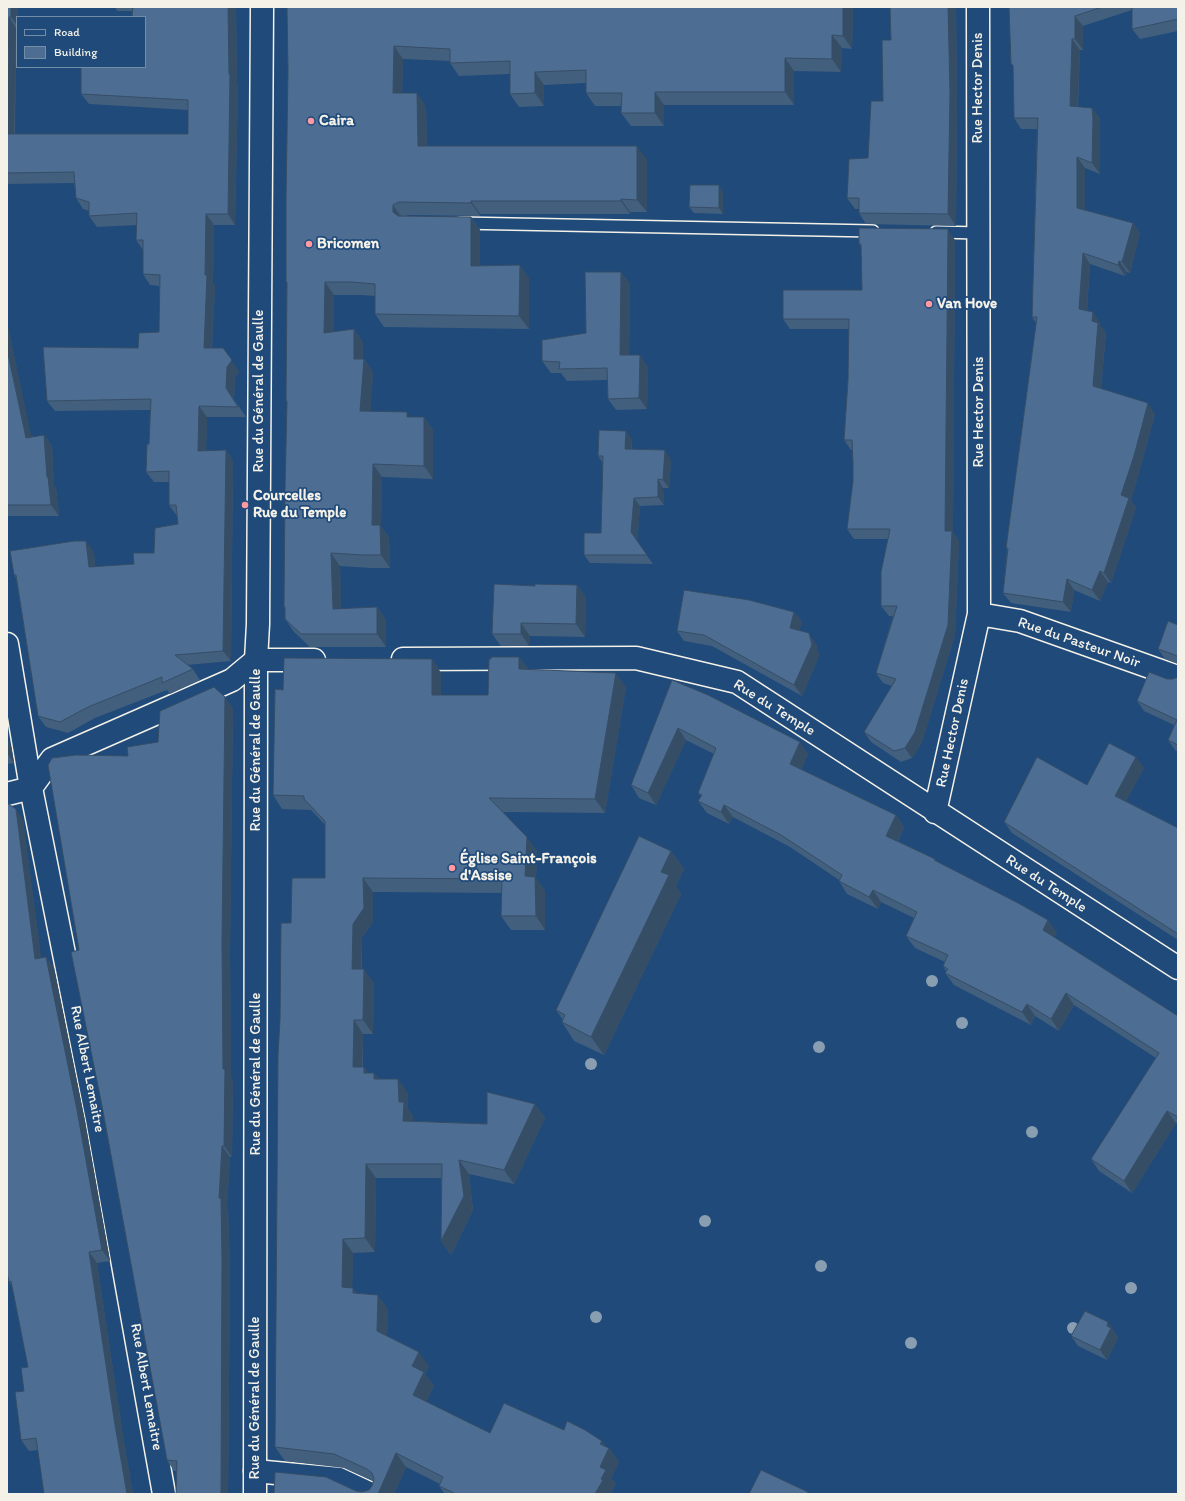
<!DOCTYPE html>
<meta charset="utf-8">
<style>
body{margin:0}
#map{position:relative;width:1185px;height:1501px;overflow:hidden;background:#1f4a7a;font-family:Itim,sans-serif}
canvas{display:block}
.frame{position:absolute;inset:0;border:8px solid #f4f1e8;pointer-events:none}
.legend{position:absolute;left:16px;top:16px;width:130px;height:52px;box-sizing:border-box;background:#1f4a7a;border:1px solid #748da6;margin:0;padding:5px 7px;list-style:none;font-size:12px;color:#f4f1e8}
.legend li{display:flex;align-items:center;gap:8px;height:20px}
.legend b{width:20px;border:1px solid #748da6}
</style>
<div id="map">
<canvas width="1185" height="1501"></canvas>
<div class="frame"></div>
<ul class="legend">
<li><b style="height:5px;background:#1f4a7a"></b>Road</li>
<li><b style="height:11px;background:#4d6e92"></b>Building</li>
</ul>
</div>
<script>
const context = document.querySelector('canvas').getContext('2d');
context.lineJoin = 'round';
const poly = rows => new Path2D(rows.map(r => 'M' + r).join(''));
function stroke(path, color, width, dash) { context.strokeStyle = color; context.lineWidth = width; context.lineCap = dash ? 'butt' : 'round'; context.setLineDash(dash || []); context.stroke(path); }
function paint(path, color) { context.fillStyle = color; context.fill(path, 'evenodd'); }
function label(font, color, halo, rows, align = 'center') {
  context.font = font + ' Itim,sans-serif'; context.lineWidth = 3.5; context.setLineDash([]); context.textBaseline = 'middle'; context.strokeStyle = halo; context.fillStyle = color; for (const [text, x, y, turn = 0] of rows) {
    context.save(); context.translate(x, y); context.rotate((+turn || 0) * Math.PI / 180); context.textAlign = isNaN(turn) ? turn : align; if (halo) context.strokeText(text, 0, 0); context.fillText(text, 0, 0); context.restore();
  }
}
const service = poly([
 [460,223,873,231],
 [936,232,979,233]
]);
const minor = poly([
 [979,614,1020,621,1178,677],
 [7,644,31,788,97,1119,164,1494],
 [403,659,636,658,737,682,1178,968],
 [7,794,31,788,52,759,232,680,256,660,314,660],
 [935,812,979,614,978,7],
 [255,1471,339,1479,371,1494]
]);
const secondary = poly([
 [255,1494,256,660,258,624,262,7]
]);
const trees = [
 [932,981],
 [962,1023],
 [819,1047],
 [591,1064],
 [1032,1132],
 [705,1221],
 [821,1266],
 [1131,1288],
 [596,1317],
 [1073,1328],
 [911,1343]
];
const wall = poly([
 [7,7,18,7,18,17,17,17,17,28,16,28,15,134,188,134,188,110,89,104,81,94,145,67,133,11,117,11,115,7,236,7,237,83,238,85,235,225,214,225,213,283,215,286,212,348,239,371,235,378,234,399,246,417,207,417,206,451,226,450,233,461,231,661,187,665,193,669,200,680,170,694,167,690,95,718,68,733,46,727,38,716,16,578,14,575,94,552,95,567,134,564,154,553,178,524,177,516,169,505,169,482,154,482,146,472,149,444,150,410,55,411,47,401,138,348,159,332,159,286,150,285,143,274,143,250,136,240,137,225,97,227,89,216,89,211,83,209,76,198,74,183,7,184],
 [287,7,853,7,852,49,842,48,841,72,794,71,794,105,664,105,664,126,631,126,621,113,621,106,595,106,586,93,586,83,544,85,544,106,519,107,510,94,510,74,459,76,450,63,450,61,403,59,402,93,426,106,427,146,647,159,647,212,630,212,630,214,480,214,480,216,408,215,406,216,471,217,480,230,480,265,529,278,529,329,384,327,375,314,375,296,361,295,334,295,334,332,354,329,363,342,363,359,364,359,373,372,370,411,410,417,424,417,433,430,433,479,382,477,381,526,389,538,390,568,371,568,340,566,341,609,377,607,386,620,386,647,310,647,294,632,285,619,285,609,284,607,287,403,286,401,287,284,286,282,288,71],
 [890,7,956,7,957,103,956,226,866,224,859,213,859,209,855,209,847,198,868,158,883,101,891,40],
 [1009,7,1178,7,1178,31,1140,39,1132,29,1132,10,1083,26,1083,50,1080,50,1078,107,1092,108,1100,119,1100,174,1085,168,1085,210,1133,223,1140,233,1130,273,1127,272,1125,276,1090,264,1087,311,1100,323,1100,325,1106,333,1101,389,1155,414,1141,466,1131,500,1136,508,1111,583,1108,582,1100,601,1074,590,1071,612,1011,603,1003,593,1007,550,1006,548,1036,323,1032,317,1037,129,1021,129,1014,118,1013,66,1011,64],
 [723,192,723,214,694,213,689,207],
 [955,240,953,532,959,541,955,635,922,742,912,758,901,762,871,742,864,732,892,686,883,683,876,673,893,616,889,616,881,606,888,539,854,539,847,529,853,481,853,463,852,450,851,450,844,440,848,380,849,329,790,329,783,319,862,290,861,247,859,244],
 [621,272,630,284,629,355,648,367,647,409,616,410,608,399,607,380,567,381,561,373,551,373,542,361,586,333],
 [7,322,31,437,44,435,52,446,54,486,56,488,59,516,7,516],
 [632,439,632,449,671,459,669,488,663,488,664,505,640,506,637,541,653,564,590,563,584,555,601,533,603,463,598,456],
 [577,585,586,597,585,637,530,636,529,646,501,646,492,634,535,586],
 [794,612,802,622,799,631,816,644,819,656,802,696,712,646,684,641,677,631],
 [1178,625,1178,664,1165,659,1158,649],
 [519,657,528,669,626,687,605,813,503,812,537,851,536,878,545,891,545,930,511,930,501,916,502,893,373,892,373,922,362,938,362,969,374,983,373,1034,363,1034,363,1067,364,1067,368,1073,374,1073,379,1079,408,1093,408,1109,413,1116,413,1121,487,1124,535,1104,545,1118,514,1184,469,1174,473,1210,451,1255,441,1241,441,1178,376,1178,375,1252,353,1253,352,1288,357,1293,388,1309,387,1336,429,1366,425,1374,434,1386,426,1402,490,1433,564,1430,602,1441,606,1447,609,1448,619,1462,611,1478,616,1484,611,1492,612,1494,445,1494,439,1486,440,1484,406,1467,394,1494,274,1494,356,1491,362,1492,369,1490,372,1486,373,1481,344,1468,285,1461,275,1447,291,923,325,878,325,825,311,810,282,809,273,795,283,690,432,659,441,673,441,695,488,695],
 [1178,677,1178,752,1175,750,1168,740,1174,725,1144,711,1137,701,1167,679,1173,679],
 [672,680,808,754,801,770,896,815,904,827,898,841,935,859,937,862,1048,920,1057,933,1054,937,1178,1016,1178,1124,1176,1123,1132,1193,1099,1171,1091,1159,1156,1058,1074,1005,1059,1031,1035,1016,1031,1025,954,985,945,973,946,971,943,966,945,962,915,948,906,936,914,918,881,902,878,909,847,894,839,881,839,880,790,847,733,817,729,824,707,813,698,801,701,796,698,793,714,754,686,740,656,805,639,798,631,785],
 [233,708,230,951,231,1077,233,1080,232,1157,230,1157,227,1207,228,1208,230,1271,228,1494,176,1494,177,1471,174,1471,167,1460,79,950,128,756],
 [7,739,11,746,14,763,7,764],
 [1144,768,1126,801,1178,828,1178,940,1012,833,1004,822,1087,785],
 [7,803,23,820,41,958,46,957,54,968,85,1121,110,1261,97,1263,123,1436,133,1494,44,1494,38,1450,29,1451,21,1440,24,1391,28,1367,13,1287,9,1282,8,1277,7,1277],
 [671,851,684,869,676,886,681,894,604,1055,574,1041,562,1022,563,1020,556,1010],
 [1115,1332,1115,1333,1118,1338,1107,1360,1078,1346,1071,1336]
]);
const shadedWall = poly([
 [11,7,18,7,18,17,17,17,17,25,11,17],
 [228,7,236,7,237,83,238,85,235,225,228,214,229,74],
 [843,7,853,7,852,49,843,36],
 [948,7,956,7,957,103,956,226,948,214],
 [1075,16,1083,26,1083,50,1075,39],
 [9,17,16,28,14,145,7,135],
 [832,35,842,48,841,72,832,59],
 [1072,39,1080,50,1077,117,1070,106],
 [394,46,403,59,402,106,393,93],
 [785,58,794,71,794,105,785,92],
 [535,72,544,85,544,106,535,93],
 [655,92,664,105,664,126,655,113],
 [417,93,426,106,427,159,418,146],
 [1092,108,1100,119,1100,174,1092,163],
 [637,146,647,159,647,212,637,200],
 [1077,157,1085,168,1085,219,1077,208],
 [719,185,723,192,723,214,719,208],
 [621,199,630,212,630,214,621,201],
 [471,201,480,214,480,216,471,203],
 [393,205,402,218,393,212],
 [206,214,214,225,213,283,215,286,211,359,204,348],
 [471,217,480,230,480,279,471,266],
 [1133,223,1140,233,1130,273,1122,262],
 [948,229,955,240,953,532,959,541,955,635,922,742,912,758,905,748,945,531],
 [1083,253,1090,264,1086,319,1079,309],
 [1119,261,1127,272,1125,276,1118,265],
 [520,265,529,278,529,329,519,316],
 [621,272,630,284,629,367,620,355],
 [325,282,334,295,334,346,324,333],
 [1093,312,1100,323,1100,325,1106,333,1100,397,1093,386,1092,321],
 [7,322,34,449,26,438,7,349],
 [354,329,363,342,363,371,364,359,373,372,370,424,360,411,354,359],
 [223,348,239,371,235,378,234,399,246,417,226,388],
 [640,355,648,367,647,409,639,398],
 [1148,403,1155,414,1141,466,1131,500,1136,508,1111,583,1104,573,1121,495],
 [199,406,207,417,206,462,198,451],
 [407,412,416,425,407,417],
 [424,417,433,430,433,479,424,466],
 [626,431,632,439,631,457,625,449],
 [44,435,52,446,54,486,56,488,59,516,51,505,47,477],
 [226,450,233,461,231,661,223,651],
 [665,450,671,459,669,488,663,480],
 [373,464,382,477,381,526,389,538,390,568,381,555,372,525],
 [658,479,663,488,664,505,658,497],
 [634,498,640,506,637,541,653,564,631,532],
 [86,541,94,552,96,578,89,567],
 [331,553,340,566,342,622,333,609],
 [1100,571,1108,582,1100,601,1092,590],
 [1067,579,1074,590,1071,612,1063,602],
 [577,585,586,597,585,637,576,624],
 [377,607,386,620,386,647,377,634],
 [794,612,802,622,797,639,790,628],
 [521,623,530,636,529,646,521,634],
 [809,633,816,644,819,656,802,696,794,685],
 [519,657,529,671,519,669],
 [432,659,441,673,441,709,432,695],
 [616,673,626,687,605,813,595,799],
 [225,697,233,708,230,951,231,1077,233,1080,232,1157,224,1146,223,1069,222,941],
 [678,728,686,740,656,805,648,793],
 [7,739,11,746,14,763,7,753],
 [800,742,808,754,798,777,790,764],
 [1136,757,1144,768,1123,807,1115,796],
 [724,805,733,817,729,824,721,812],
 [16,809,23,820,43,970,35,959],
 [896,815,904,827,894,848,886,836],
 [527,837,537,851,536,878,545,891,545,930,536,916,525,876],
 [671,851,684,869,676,886,681,894,604,1055,591,1037,661,872],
 [363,878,373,892,373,922,362,938,361,983,352,969,353,924],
 [873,890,881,902,878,909,869,897],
 [1048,920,1057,933,1052,942,1043,930],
 [46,957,54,968,85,1121,110,1261,102,1250],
 [364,969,374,983,373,1034,363,1020],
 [1066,993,1074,1005,1059,1031,1051,1019],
 [1027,1004,1035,1016,1031,1025,1022,1012],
 [354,1020,363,1034,362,1081,353,1067],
 [364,1067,374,1081,364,1073],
 [374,1073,384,1086,374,1079],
 [398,1079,408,1093,408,1109,413,1116,413,1135,403,1121,399,1102],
 [535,1104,545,1118,514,1184,504,1170],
 [1167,1111,1176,1123,1132,1193,1124,1181],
 [222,1146,230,1157,227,1207,228,1208,230,1271,228,1494,221,1494,219,1198],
 [459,1160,469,1174,473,1210,451,1255,441,1241],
 [366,1164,376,1178,375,1252,365,1238],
 [343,1239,353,1253,352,1301,342,1287],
 [89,1252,97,1263,123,1436,133,1494,127,1494,115,1425],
 [353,1288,363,1302,353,1293],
 [378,1295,388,1309,387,1345,377,1331],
 [1108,1322,1115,1332,1115,1333,1118,1338,1107,1360,1100,1350],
 [419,1352,429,1366,425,1374,434,1386,423,1409,413,1395,412,1366],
 [602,1441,608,1450,609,1448,619,1462,611,1478,616,1484,611,1492,612,1494,595,1494,601,1479,600,1467,600,1444],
 [396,1453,406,1467,394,1494,378,1494]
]);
const building = poly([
 [7,7,11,7,11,17,9,17,7,121,7,7],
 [133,7,228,7,229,74,230,74,228,214,206,214,205,275,207,275,204,348,223,348,232,360,227,367,226,388,238,407,199,406,198,451,226,450,223,651,175,655,193,669,162,683,162,677,88,707,60,722,38,716,16,575,14,575,10,551,74,541,86,541,89,567,134,564,133,553,154,553,155,528,178,524,176,505,169,505,169,471,146,472,147,444,149,444,151,399,47,401,43,347,138,348,139,333,159,332,160,275,143,274,143,240,136,240,137,213,89,216,89,202,76,198,74,172,7,173,7,134,188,134,188,100,81,94,81,67,145,67,145,17,132,17,133,7],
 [287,7,843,7,843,36,832,35,832,59,785,58,785,92,655,92,655,113,621,113,622,93,586,93,586,70,535,72,535,93,510,94,510,61,450,63,450,49,394,46,393,93,417,93,418,146,637,146,637,200,621,199,621,201,471,201,471,203,399,202,393,205,393,212,398,216,471,217,471,266,520,265,519,316,375,314,375,284,352,282,325,282,324,333,354,329,354,359,364,359,360,411,407,412,407,417,424,417,424,466,373,464,372,525,380,525,381,555,362,555,331,553,333,609,377,607,377,634,301,634,285,619,285,607,284,607,285,489,287,401,286,401,287,282,286,282,286,199,288,71,287,7],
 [890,7,948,7,950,92,948,214,859,213,859,198,847,198,849,159,868,158,871,101,883,101,882,40,891,40,890,7],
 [1009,7,1102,7,1075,16,1075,39,1072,39,1070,106,1092,108,1093,119,1092,163,1077,157,1077,208,1133,223,1122,262,1119,261,1118,265,1083,253,1079,309,1093,312,1092,321,1098,323,1093,386,1148,403,1134,456,1121,495,1129,498,1104,573,1100,571,1092,590,1067,579,1063,602,1003,593,1008,548,1006,548,1037,317,1032,317,1038,118,1014,118,1013,65,1011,64,1009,7],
 [1132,7,1178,7,1178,19,1132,29,1132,7],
 [690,185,719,185,719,208,689,207,690,185],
 [859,228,948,229,945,531,952,531,948,625,915,732,905,748,894,751,864,732,896,679,876,673,897,606,881,606,881,572,890,529,847,529,853,481,853,463,852,440,844,440,848,380,849,319,783,319,783,290,862,290,861,244,859,244,859,228],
 [585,272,621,272,620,355,640,355,639,398,608,399,607,368,559,369,560,362,542,361,542,340,586,333,585,272],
 [7,349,26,438,44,435,47,477,48,477,51,505,7,505,7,349],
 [599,430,626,431,625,449,665,450,663,480,658,479,658,497,634,498,631,532,647,555,584,555,584,533,601,533,603,456,598,456,599,430],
 [494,584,535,586,535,584,577,585,576,624,521,623,521,634,492,634,494,584],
 [684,590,749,600,794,612,790,628,809,633,812,645,794,685,704,635,677,631,684,590],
 [1168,621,1178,625,1178,657,1175,655,1158,649,1168,621],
 [491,657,519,657,519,669,616,673,595,799,489,798,527,837,525,876,535,877,536,916,501,916,502,879,363,878,364,908,353,924,352,969,364,969,363,1020,354,1020,353,1067,364,1067,364,1073,374,1073,374,1079,398,1079,399,1102,404,1102,403,1121,487,1124,487,1092,535,1104,504,1170,459,1160,464,1196,441,1241,442,1164,366,1164,365,1238,343,1239,342,1287,353,1288,353,1293,378,1295,377,1331,419,1352,412,1366,424,1372,413,1395,490,1433,504,1403,564,1430,567,1421,585,1430,602,1441,600,1444,609,1448,600,1467,606,1470,601,1479,603,1480,595,1494,456,1494,439,1486,443,1477,396,1453,378,1494,274,1494,275,1472,326,1477,356,1491,362,1492,369,1490,372,1486,374,1479,372,1473,367,1469,334,1454,275,1447,278,1055,280,1019,281,923,291,923,292,878,325,878,325,821,304,799,304,796,273,795,275,689,283,690,284,658,432,659,432,695,488,695,489,659,491,659,491,657],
 [1149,672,1167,679,1173,679,1178,677,1178,745,1168,740,1177,720,1137,701,1149,672],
 [672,680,708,695,800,742,790,764,896,815,886,836,935,859,934,860,1018,903,1048,920,1043,930,1178,1016,1178,1117,1167,1111,1124,1181,1091,1159,1159,1053,1066,993,1051,1019,1027,1004,1022,1012,945,973,948,969,943,966,948,955,906,936,917,912,873,890,869,897,839,881,842,875,781,835,724,805,721,812,698,801,702,795,698,793,716,748,678,728,648,793,631,785,672,680],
 [214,687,225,697,222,941,223,1069,225,1069,224,1146,222,1146,219,1198,221,1198,222,1260,221,1494,176,1494,177,1461,167,1460,102,1106,71,952,79,950,48,765,52,758,76,755,128,756,127,747,158,742,160,711,214,687],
 [1109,743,1136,757,1115,796,1178,828,1178,934,1004,822,1037,757,1087,785,1109,743],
 [7,803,16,809,35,959,46,957,77,1110,102,1250,89,1252,115,1425,127,1494,44,1494,36,1438,21,1440,15,1392,24,1391,21,1368,28,1367,11,1281,9,1282,7,1273,7,803],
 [639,836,671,851,661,872,669,875,591,1037,562,1022,565,1015,556,1010,639,836],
 [1085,1311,1108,1322,1107,1326,1111,1328,1100,1350,1071,1336,1085,1311],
 [761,1470,808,1492,807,1494,749,1494,761,1470]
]);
const markers = [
 [311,121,4,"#ff9aa2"],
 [309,244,4,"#ff9aa2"],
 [929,304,4,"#ff9aa2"],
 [245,505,4,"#ff9aa2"],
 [452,868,4,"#ff9aa2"]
];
const streetNames = [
 ["Rue Hector Denis",978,88,-90],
 ["Rue du Général de Gaulle",259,391,-90],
 ["Rue Hector Denis",979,412,-90],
 ["Rue du Pasteur Noir",1079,643,19],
 ["Rue du Temple",774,708,32],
 ["Rue Hector Denis",953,733,-78],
 ["Rue du Général de Gaulle",256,750,-90],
 ["Rue du Temple",1046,884,33],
 ["Rue Albert Lemaitre",87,1069,79],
 ["Rue du Général de Gaulle",256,1074,-90],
 ["Rue Albert Lemaitre",146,1387,80],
 ["Rue du Général de Gaulle",255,1398,-90]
];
const poiNames = [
 ["Caira",319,121],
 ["Bricomen",317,244],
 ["Van Hove",937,304],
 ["Courcelles",253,496],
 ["Rue du Temple",253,513],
 ["Église Saint-François",460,859],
 ["d'Assise",460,876]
];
stroke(service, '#f4f1e8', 14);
stroke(minor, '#f4f1e8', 25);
stroke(secondary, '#f4f1e8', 25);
stroke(service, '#1f4a7a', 11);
stroke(minor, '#1f4a7a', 22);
stroke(secondary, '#1f4a7a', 22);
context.fillStyle = '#8a9eb1';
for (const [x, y] of trees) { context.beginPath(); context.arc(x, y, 6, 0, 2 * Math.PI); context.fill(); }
paint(wall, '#425f7e');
paint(shadedWall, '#364d66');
paint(building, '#4d6e92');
stroke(building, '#364d66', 1);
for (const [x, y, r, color] of markers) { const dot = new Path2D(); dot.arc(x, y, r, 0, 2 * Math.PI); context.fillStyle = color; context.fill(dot); stroke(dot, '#1f4a7a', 1.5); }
label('15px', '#f4f1e8', '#1f4a7a', streetNames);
label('bold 15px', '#f4f1e8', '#1f4a7a', poiNames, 'left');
</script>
